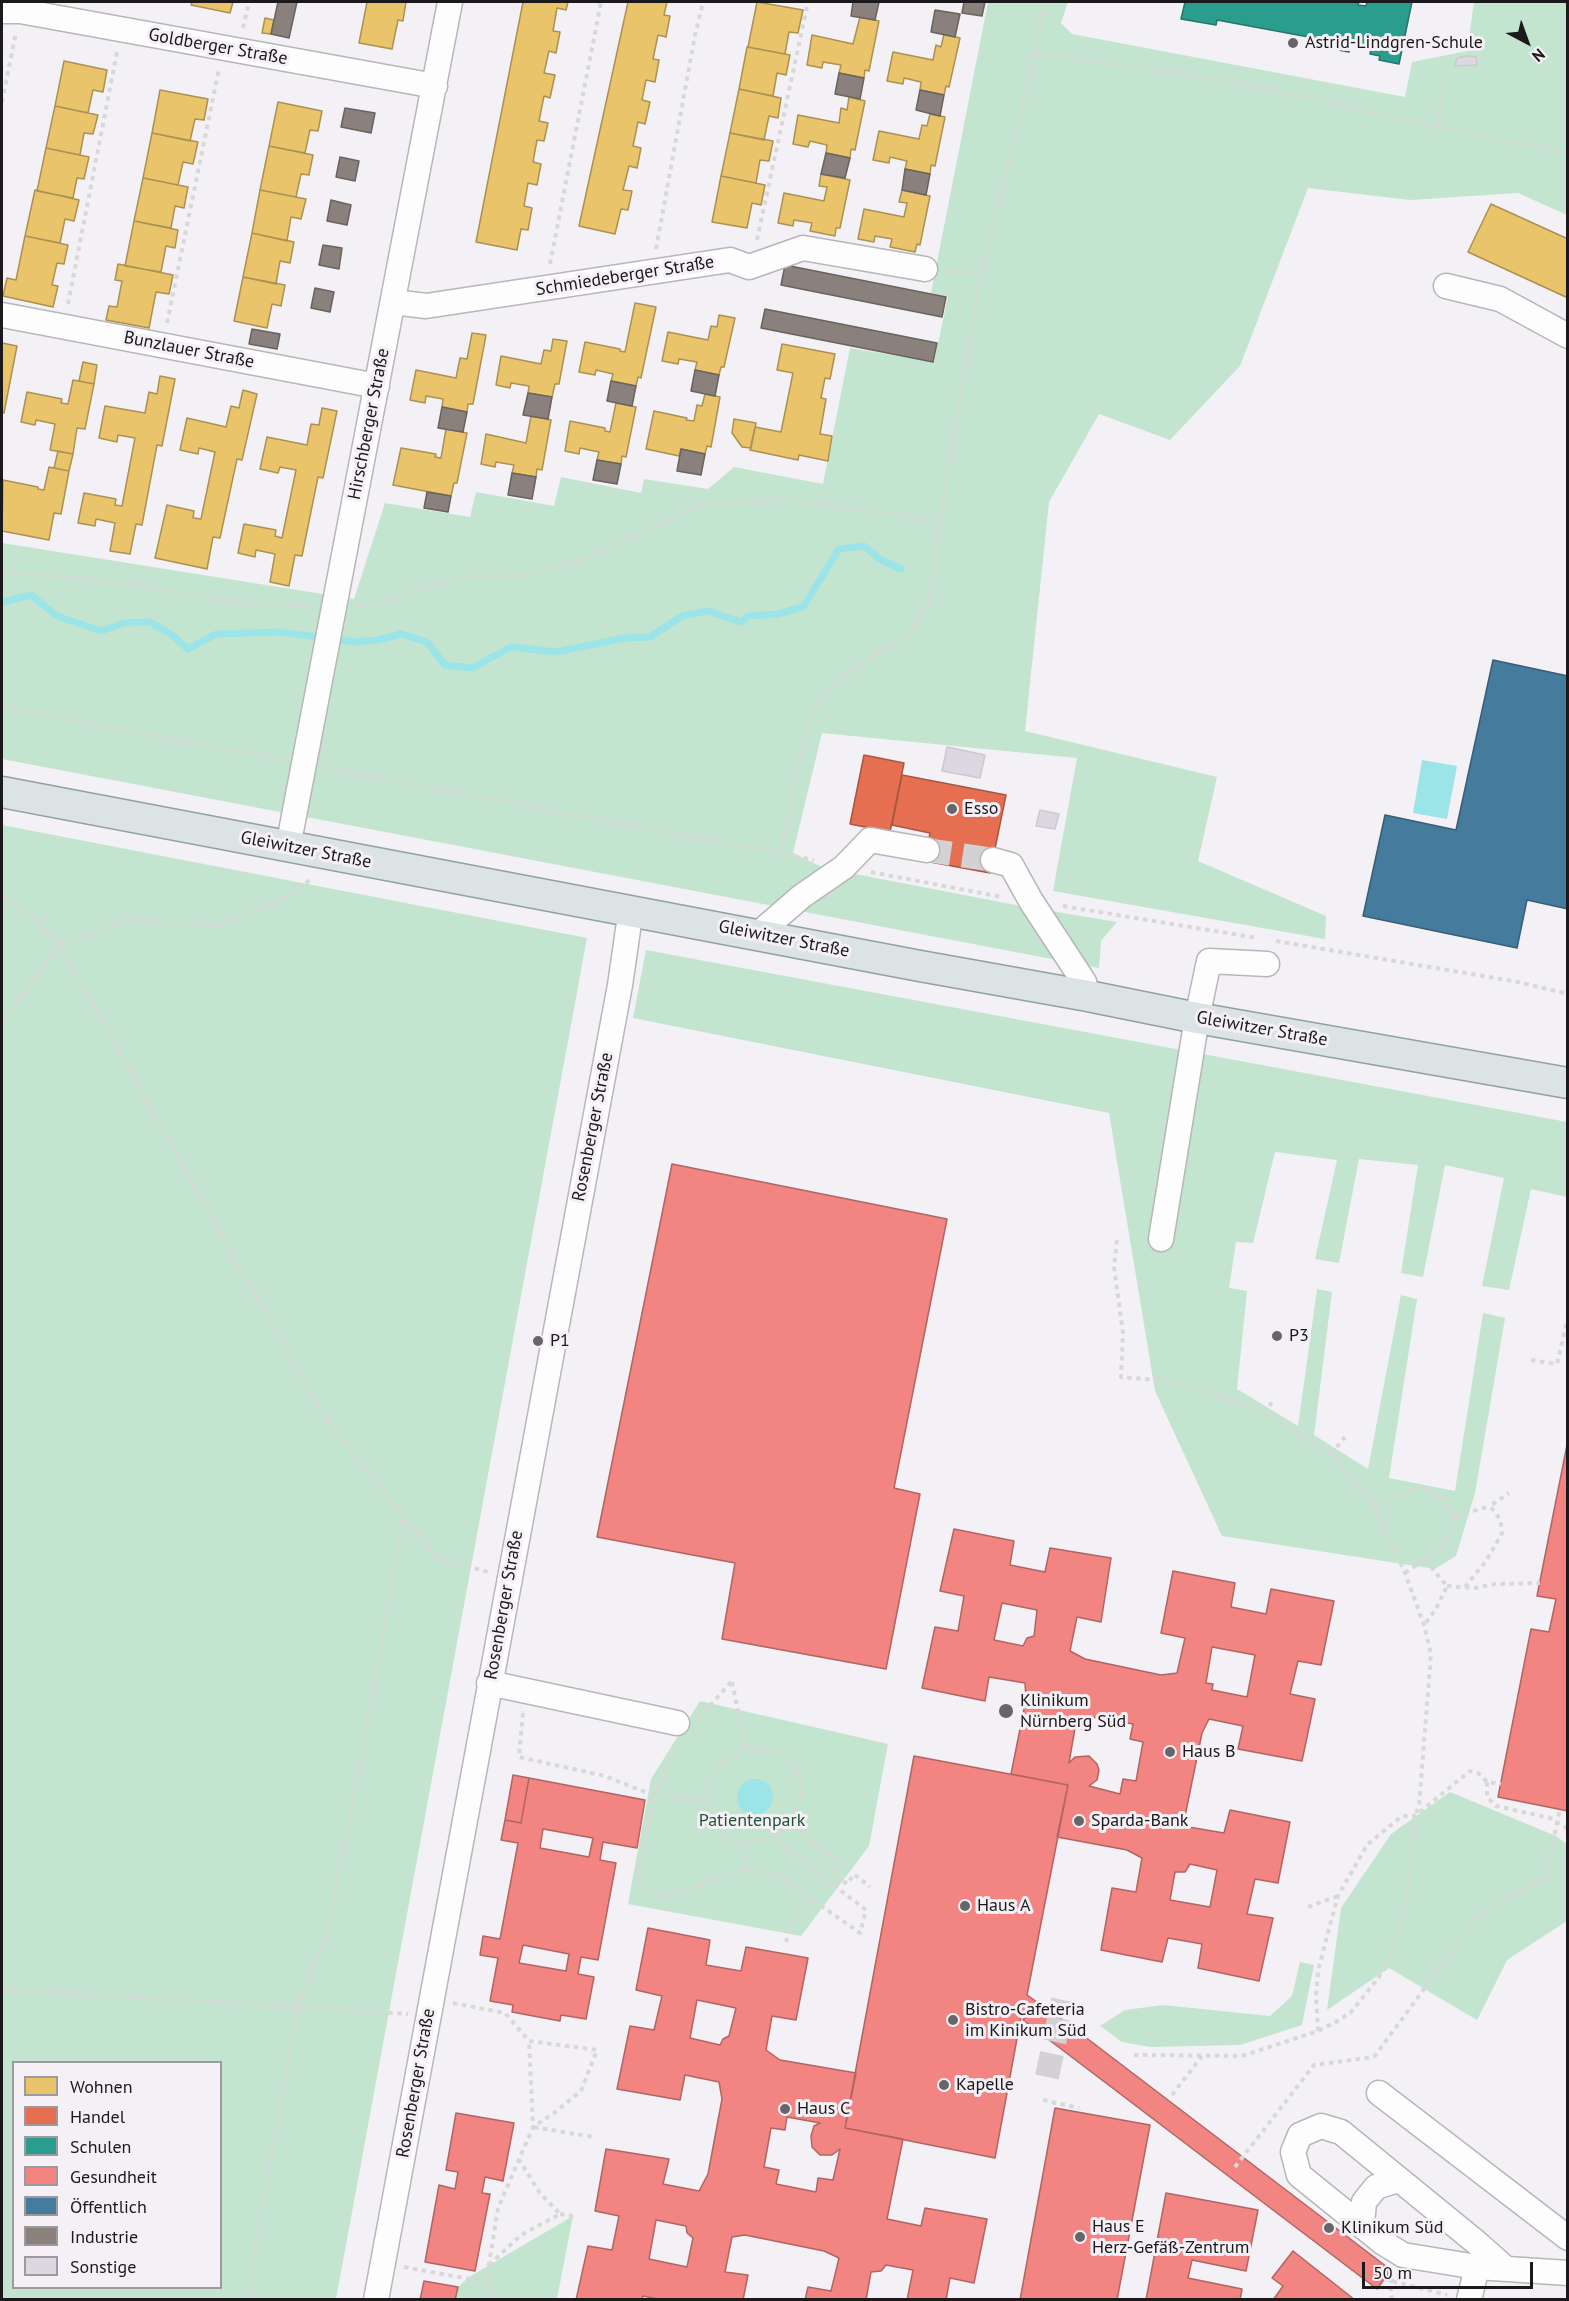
<!DOCTYPE html>
<meta charset="utf-8">
<style>
body{margin:0}
#map{position:relative;width:1569px;height:2301px;overflow:hidden;background:#f3f1f5;font-family:"PT Sans",sans-serif}
canvas{display:block}
.frame{position:absolute;inset:0;border:3px solid #1b191b;pointer-events:none}
.legend{position:absolute;left:12px;top:2061px;width:210px;height:228px;box-sizing:border-box;background:#f4f0f6;border:2px solid #9d9a9e;margin:0;padding:8px 10px;list-style:none;font-size:18px;color:#1b191b}
.legend li{display:flex;align-items:center;gap:12px;height:30px}
.legend b{width:30px;border:2px solid #9d9a9e}
.north{position:absolute;left:1497px;top:12px;width:60px;height:60px;-webkit-text-stroke:4px #f4f0f6;paint-order:stroke;rotate:139deg;font-size:16px;font-weight:700;line-height:24px;text-align:center;color:#1b191b}
.north::after{content:'';display:block;margin:auto;width:21px;height:27px;background:#1b191b;clip-path:polygon(50% 0,100% 100%,50% 72%,0 100%)}
.scale{position:absolute;left:1362px;top:2262px;width:171px;height:27px;box-sizing:border-box;border:3px solid #1b191b;border-top:0;padding-left:8px;font-size:18px;line-height:21px;white-space:nowrap;color:#1b191b;-webkit-text-stroke:4px #f4f0f6;paint-order:stroke}
</style>
<div id="map">
<canvas width="1569" height="2301"></canvas>
<div class="frame"></div>
<ul class="legend">
<li><b style="height:16px;background:#e9c46a"></b>Wohnen</li>
<li><b style="height:16px;background:#e76f51"></b>Handel</li>
<li><b style="height:16px;background:#2a9d8f"></b>Schulen</li>
<li><b style="height:16px;background:#f28482"></b>Gesundheit</li>
<li><b style="height:16px;background:#457b9d"></b>Öffentlich</li>
<li><b style="height:16px;background:#8a817c"></b>Industrie</li>
<li><b style="height:16px;background:#dcd7e0"></b>Sonstige</li>
</ul>
<div class="north">N</div>
<div class="scale">50 m</div>
</div>
<script>
const context = document.querySelector('canvas').getContext('2d');
context.lineJoin = 'round';
function paint(path, color) { context.fillStyle = color; context.fill(path, 'evenodd'); }
const poly = rows => new Path2D(rows.map(r => 'M' + r).join(''));
function stroke(path, color, width, dash) { context.strokeStyle = color; context.lineWidth = width; context.lineCap = dash ? 'butt' : 'round'; context.setLineDash(dash || []); context.stroke(path); }
function label(font, color, halo, rows, align = 'center') {
  context.font = font + ' "PT Sans",sans-serif'; context.lineWidth = 6; context.setLineDash([]); context.textBaseline = 'middle'; context.strokeStyle = halo; context.fillStyle = color; for (const [text, x, y, turn = 0] of rows) {
    context.save(); context.translate(x, y); context.rotate((+turn || 0) * Math.PI / 180); context.textAlign = isNaN(turn) ? turn : align; if (halo) context.strokeText(text, 0, 0); context.fillText(text, 0, 0); context.restore();
  }
}
const green = poly([
 [988,2,1068,2,1061,23,1072,34,1405,97,1412,62,1467,51,1474,2,1567,2,1567,215,1518,193,1410,200,1308,188,1240,366,1170,440,1099,414,1049,502,1025,731,1217,777,1198,861,1326,916,1325,939,1053,891,1077,758,822,733,793,853,824,868,1021,906,1117,922,1101,941,1099,968,2,759,2,543,354,599,385,503,470,517,476,492,554,506,561,477,641,493,644,479,708,489,734,467,823,484,850,348,934,362,948,297,931,293],
 [2,825,587,938,336,2299,2,2299],
 [14,2062,220,2062,220,2288,14,2288],
 [646,950,1567,1122,1567,1197,1531,1189,1509,1290,1482,1286,1504,1178,1445,1165,1423,1277,1401,1273,1418,1165,1359,1159,1339,1263,1315,1259,1337,1160,1275,1152,1253,1243,1236,1242,1229,1288,1247,1291,1237,1389,1298,1426,1317,1289,1332,1292,1314,1435,1368,1469,1401,1295,1417,1299,1389,1478,1455,1491,1483,1313,1505,1318,1475,1493,1456,1556,1435,1569,1222,1536,1155,1391,1109,1113,633,1018],
 [700,1701,888,1744,869,1846,801,1936,628,1904,651,1779],
 [1450,1792,1556,1836,1567,1844,1567,1921,1507,1960,1477,2020,1389,1968,1327,2010,1341,1908,1391,1834],
 [1300,1962,1314,1965,1302,2025,1240,2045,1150,2047,1122,2042,1100,2026,1125,2010,1163,2005,1270,2016,1292,1996],
 [573,2216,557,2299,455,2300,458,2287,469,2277]
]);
const water = poly([
 [1422,760,1457,766,1447,819,1413,813],
 '737 1797a18 18 0 1 1 36 0a18 18 0 1 1-36 0Z'
]);
const homes = poly([
 [192,2,233,2,230,13,191,5,192,2],
 [367,2,406,2,403,21,398,20,392,49,359,43,367,2],
 [523,2,568,2,566,10,557,8,553,31,560,32,556,53,549,51,544,73,555,75,550,98,544,96,539,121,548,123,544,141,537,140,533,162,541,164,537,185,528,183,524,206,532,208,528,230,521,229,517,250,476,242,523,2],
 [628,2,667,2,664,15,670,16,666,37,658,35,653,59,659,60,655,82,646,80,642,100,650,102,645,124,638,122,633,146,641,148,637,168,629,166,623,190,632,191,628,210,621,209,615,234,579,226,628,2],
 [757,2,803,10,798,33,789,32,785,54,748,47,757,2],
 [860,17,879,21,869,71,865,70,864,78,839,73,841,65,823,62,822,68,807,65,812,35,853,44,860,17],
 [265,18,274,20,271,34,262,33,265,18],
 [944,34,960,38,949,87,946,86,944,95,920,90,921,82,904,78,903,84,887,81,893,52,933,60,936,45,941,47,944,34],
 [747,47,790,55,786,75,777,73,773,96,739,89,747,47],
 [64,61,107,70,103,92,93,90,88,113,55,106,64,61],
 [739,89,781,98,778,118,769,116,764,140,730,133,739,89],
 [160,90,208,99,204,120,195,119,190,141,152,133,160,90],
 [849,97,865,101,855,150,851,149,850,158,826,153,827,145,810,141,808,147,793,144,798,115,839,123,841,108,847,110,849,97],
 [278,102,322,111,318,131,310,130,305,153,269,146,278,102],
 [55,106,98,115,93,134,84,133,80,155,46,148,55,106],
 [930,114,945,117,935,166,931,165,930,174,905,169,907,161,890,157,889,163,873,160,879,131,919,139,922,125,927,126,930,114],
 [152,133,198,142,193,164,183,162,178,185,143,178,152,133],
 [730,133,773,141,769,161,760,160,756,183,721,176,730,133],
 [269,146,313,155,309,175,301,174,296,197,260,190,269,146],
 [46,148,89,157,84,179,77,178,73,198,37,191,46,148],
 [821,174,850,180,840,228,836,228,835,236,810,231,812,223,794,220,793,226,778,223,784,193,824,201,827,187,819,186,821,174],
 [721,176,765,185,761,205,752,203,747,228,712,222,721,176],
 [143,178,188,187,184,208,175,206,171,228,134,221,143,178],
 [35,190,79,200,74,221,65,219,60,243,25,236,35,190],
 [260,190,306,199,301,219,291,217,287,241,252,233,260,190],
 [902,190,930,196,920,245,917,244,915,252,890,247,892,239,875,236,874,242,858,239,864,209,904,217,907,203,899,202,902,190],
 [1491,204,1568,239,1568,298,1468,252,1491,204],
 [134,221,178,230,175,248,166,246,161,272,125,266,134,221],
 [252,233,294,242,290,263,280,261,276,284,243,277,252,233],
 [25,236,68,245,64,264,57,263,52,285,58,286,53,307,3,296,7,278,16,280,25,236],
 [118,264,173,275,169,294,156,292,149,328,106,320,109,306,117,307,122,281,115,280,118,264],
 [243,277,285,285,281,306,272,304,267,328,234,321,243,277],
 [635,303,656,307,641,378,638,377,636,386,611,381,613,374,596,370,595,375,579,372,585,342,620,349,620,351,625,352,635,303],
 [719,315,735,318,724,367,721,367,719,375,695,370,697,362,679,359,678,364,662,361,668,332,708,340,711,326,717,327,719,315],
 [472,333,486,335,473,404,468,404,467,412,442,407,443,399,426,396,425,403,410,400,416,370,456,378,460,358,467,359,472,333],
 [553,339,567,341,559,384,555,384,552,397,528,393,529,386,511,383,510,388,496,385,501,356,541,364,544,350,551,351,553,339],
 [2,343,17,346,4,413,2,412,2,343],
 [782,344,835,354,830,379,825,378,821,398,826,399,820,434,832,436,828,461,799,455,798,460,750,450,755,427,781,432,793,373,777,370,782,344],
 [83,362,97,365,94,384,79,381,83,362],
 [160,376,175,379,162,446,157,445,142,525,136,524,130,554,110,551,115,523,96,519,95,526,78,523,84,493,116,499,115,505,122,506,135,438,118,435,117,442,99,438,105,406,145,413,149,392,157,394,160,376],
 [73,380,94,384,85,429,77,428,73,454,50,450,55,424,36,420,35,425,21,422,27,392,62,399,61,403,68,404,73,380],
 [243,390,257,394,242,460,237,459,220,538,213,537,207,569,155,558,167,505,194,511,193,518,201,519,215,452,199,448,198,454,180,450,187,418,226,427,231,406,239,408,243,390],
 [705,394,720,397,711,447,707,446,705,454,681,449,679,456,646,449,654,411,687,418,686,420,694,421,697,405,702,406,705,394],
 [616,403,636,407,626,457,622,456,621,464,597,460,599,452,580,448,579,454,565,451,570,421,605,428,605,431,610,432,616,403],
 [322,408,337,411,323,478,318,477,302,556,295,555,289,586,270,582,275,554,256,550,255,557,238,553,244,524,276,530,275,536,282,538,296,470,280,467,278,473,260,469,267,437,307,445,311,424,319,425,322,408],
 [531,416,551,420,542,470,537,469,536,477,512,473,514,465,496,462,495,467,481,464,486,434,526,443,531,416],
 [734,419,756,423,751,448,742,447,732,433,734,419],
 [446,429,467,433,457,483,454,483,451,496,393,485,401,448,436,454,435,457,441,458,446,429],
 [58,451,73,454,69,471,54,468,58,451],
 [49,467,69,471,61,514,54,513,49,540,2,531,3,480,38,487,38,489,44,490,49,467]
]);
const shops = poly([
 [864,755,904,763,890,832,850,824,864,755],
 [902,775,1006,795,990,873,925,861,930,833,892,825,902,775]
]);
const schools = poly([
 [1185,2,1359,2,1358,5,1366,6,1367,2,1412,2,1399,64,1379,60,1380,56,1370,54,1371,48,1350,44,1349,52,1312,45,1314,38,1217,20,1216,25,1181,19,1185,2]
]);
const health = poly([
 [672,1164,947,1219,894,1488,920,1494,886,1669,722,1639,735,1563,597,1537,672,1164],
 [1568,1440,1568,1811,1498,1797,1531,1629,1549,1632,1556,1599,1537,1596,1568,1440],
 [954,1529,1014,1541,1010,1565,1045,1572,1050,1548,1111,1558,1101,1622,1077,1617,1070,1651,1085,1659,1161,1675,1177,1673,1185,1638,1161,1633,1173,1571,1235,1583,1231,1607,1266,1614,1271,1589,1334,1601,1321,1665,1298,1661,1290,1694,1315,1699,1302,1761,1238,1749,1243,1726,1209,1719,1202,1733,1183,1826,1224,1833,1230,1810,1290,1822,1278,1883,1255,1879,1247,1914,1273,1918,1259,1981,1198,1968,1202,1944,1168,1938,1162,1962,1101,1950,1112,1888,1136,1892,1142,1858,1127,1850,1057,1837,1068,1785,1011,1774,1026,1699,1025,1683,989,1677,985,1701,922,1688,935,1627,958,1631,964,1596,940,1591,954,1529],
 [1002,1603,1037,1610,1034,1636,1027,1638,1023,1646,994,1640,1002,1603],
 [1212,1647,1255,1655,1247,1697,1212,1690,1213,1684,1206,1683,1212,1647],
 [1092,1717,1133,1724,1130,1739,1143,1742,1136,1781,1123,1779,1120,1794,1089,1786,1097,1780,1099,1770,1097,1764,1089,1756,1075,1757,1069,1763,1075,1728,1089,1731,1092,1717],
 [1190,1864,1217,1870,1210,1907,1170,1900,1175,1872,1185,1872,1190,1864],
 [914,1756,1068,1785,1027,1995,1037,2002,1025,2018,1021,2017,995,2158,845,2128,914,1756],
 [513,1775,529,1778,521,1823,505,1820,513,1775],
 [529,1778,645,1800,637,1848,603,1842,600,1860,616,1863,598,1960,581,1957,578,1974,594,1977,586,2019,561,2015,560,2021,512,2012,513,2005,490,2001,498,1958,480,1955,483,1936,500,1939,518,1843,501,1840,505,1820,521,1823,529,1778],
 [543,1829,593,1838,589,1857,540,1848,543,1829],
 [523,1945,569,1954,566,1971,519,1963,523,1945],
 [648,1928,710,1940,706,1965,741,1971,746,1947,808,1958,796,2020,772,2016,766,2050,780,2060,856,2073,845,2128,903,2139,887,2219,921,2226,925,2208,987,2219,974,2283,950,2278,946,2300,907,2300,913,2270,886,2265,881,2271,871,2272,866,2300,805,2300,808,2287,831,2291,839,2258,824,2251,745,2235,732,2237,725,2272,748,2275,743,2300,662,2300,643,2296,642,2300,576,2300,588,2246,612,2250,619,2216,595,2211,606,2149,669,2159,663,2184,699,2191,708,2174,722,2099,719,2082,685,2075,680,2100,617,2089,630,2026,654,2030,662,1996,636,1990,648,1928],
 [697,2000,736,2008,729,2036,723,2039,720,2045,690,2038,697,2000],
 [787,2117,820,2123,814,2126,811,2136,812,2147,820,2155,832,2155,840,2149,833,2180,818,2178,816,2192,776,2184,779,2170,764,2167,771,2128,785,2130,787,2117],
 [656,2220,686,2226,687,2233,693,2238,687,2267,649,2259,656,2220],
 [1038,2001,1391,2270,1377,2289,1023,2020,1038,2001],
 [1055,2108,1150,2125,1117,2300,1020,2300,1055,2108],
 [456,2113,514,2123,503,2181,485,2177,482,2193,490,2194,475,2271,425,2262,439,2185,455,2189,458,2172,446,2170,456,2113],
 [1166,2193,1258,2210,1246,2271,1192,2260,1188,2278,1242,2289,1240,2300,1146,2300,1166,2193],
 [1293,2251,1355,2300,1273,2300,1283,2286,1272,2278,1293,2251],
 [424,2281,458,2287,455,2300,420,2300,424,2281]
]);
const public = poly([
 [1493,660,1568,676,1568,909,1527,900,1517,948,1363,916,1385,815,1456,830,1493,660]
]);
const industry = poly([
 [278,2,297,2,289,38,271,34,278,2],
 [853,2,879,2,875,20,851,16,853,2],
 [964,2,985,2,982,16,962,13,964,2],
 [935,10,960,14,955,37,931,32,935,10],
 [839,73,864,78,860,99,835,94,839,73],
 [920,90,944,95,940,116,916,110,920,90],
 [345,108,375,113,371,133,341,127,345,108],
 [826,153,850,158,845,178,821,174,826,153],
 [340,157,359,161,355,181,336,177,340,157],
 [905,169,930,174,926,195,902,190,905,169],
 [331,200,351,205,347,225,327,221,331,200],
 [323,245,342,248,339,269,319,265,323,245],
 [785,265,946,297,942,317,781,285,785,265],
 [315,288,334,292,330,312,311,308,315,288],
 [765,309,937,343,933,362,761,328,765,309],
 [252,329,280,334,277,349,249,344,252,329],
 [695,370,719,375,715,396,691,391,695,370],
 [611,381,636,386,632,406,607,401,611,381],
 [528,393,552,397,548,419,523,415,528,393],
 [442,407,467,412,463,432,438,428,442,407],
 [681,449,705,454,701,475,677,471,681,449],
 [597,460,621,464,617,484,593,480,597,460],
 [512,473,536,477,532,499,508,495,512,473],
 [427,492,451,496,448,512,424,508,427,492]
]);
const stream = poly([
 [2,602,31,595,57,616,101,631,124,623,150,622,172,635,188,649,216,634,280,632,354,642,377,640,401,634,427,642,445,665,472,668,511,647,556,652,624,638,650,637,682,616,708,611,741,622,748,616,777,614,803,607,839,549,864,546,881,560,901,569]
]);
const building = poly([
 [1467,56,1476,57,1477,65,1455,66,1457,58,1467,56],
 [947,747,985,755,980,778,942,771,947,747],
 [1040,810,1059,814,1055,829,1036,826,1040,810]
]);
const minorTunnel = poly([
 [927,850,993,860],
 [1047,2077,1063,2000]
]);
const path = poly([
 [243,28,249,2],
 [1035,53,1238,82,1437,127,1568,153],
 [2,102,16,32],
 [1437,127,1443,87],
 [757,240,808,2],
 [656,249,695,35,703,2],
 [550,264,601,2],
 [946,271,981,273],
 [68,304,117,52],
 [167,323,219,69],
 [2,571,144,585,223,602,313,606],
 [357,606,367,605,462,577,522,576,589,557,705,503,794,500,940,521],
 [2,707,283,760],
 [326,768,814,860],
 [780,854,809,715,834,681,905,637,929,603,940,521,981,273,1035,53,1044,2],
 [871,872,1002,897],
 [2,896,40,922,59,945,319,1408,435,1557,488,1572],
 [1063,906,1257,938],
 [1276,941,1518,982,1568,994],
 [2,1024,59,945,126,920,221,926,299,891,312,877],
 [1117,1240,1114,1267,1123,1333,1121,1377,1167,1381,1205,1391,1268,1415,1331,1454,1375,1506,1405,1573,1424,1625,1431,1654,1419,1806,1415,1816,1408,1886,1398,1937,1379,1977,1351,2012,1336,2022,1318,2031,1242,2056,1134,2055],
 [1531,1360,1557,1364,1568,1317],
 [1268,1415,1272,1398],
 [1331,1454,1345,1437],
 [1375,1506,1388,1497,1421,1486,1443,1500,1454,1517,1490,1506],
 [1425,1560,1447,1586,1436,1609,1425,1624],
 [1405,1573,1443,1547,1454,1517],
 [1447,1586,1475,1588,1495,1584,1540,1583],
 [1465,1587,1486,1561,1502,1533,1500,1519,1490,1506,1509,1493],
 [732,1682,746,1748],
 [523,1713,519,1757,605,1776,655,1796,637,1875,644,1890,659,1898,679,1893,746,1869,778,1876,860,1933,866,1910,772,1838],
 [698,1719,731,1682],
 [677,1746,671,1755,655,1796,707,1799],
 [746,1748,769,1750,786,1755,801,1778,801,1796,791,1823,772,1838,745,1845,729,1839,714,1822,707,1807,707,1784,716,1765,746,1748],
 [1487,1782,1487,1797,1496,1806,1550,1818,1568,1829],
 [791,1823,841,1863,833,1873,847,1884,854,1874,870,1887],
 [745,1845,746,1869],
 [1308,1907,1338,1896],
 [786,1942,792,1916,809,1896],
 [2,1989,408,2014],
 [453,2003,505,2013,529,2041,597,2050,581,2091,554,2113,533,2127],
 [1318,2031,1316,1996,1318,1971,1330,1925,1338,1896,1367,1845,1402,1816,1415,1816,1470,1771,1478,1773,1487,1782,1501,1784],
 [1172,2095,1202,2056],
 [1043,2100,1079,2108],
 [534,2127,594,2137],
 [1235,2167,1314,2065,1374,2057],
 [560,2214,573,2216],
 [489,2265,521,2235,560,2214,540,2193,519,2160],
 [404,2267,486,2282],
 [1384,2279,1447,2295],
 [250,2300,252,2265,297,2007,327,1933,356,1787,403,1517],
 [494,2300,486,2282,498,2208,533,2127,529,2041],
 [1392,2300,1390,2282,1395,2275]
]);
const minor = poly([
 [2,11,20,11,435,86],
 [1446,286,1500,299,1568,336],
 [393,302,426,306,730,260,749,267,803,248,925,269],
 [2,315,377,386],
 [288,847,450,2],
 [993,860,1011,865,1031,901,1084,982,1088,996],
 [758,934,802,896,844,867,870,840,927,850],
 [1161,1239,1197,1018,1209,961,1267,964],
 [489,1683,677,1723],
 [1379,2093,1568,2238],
 [1362,2225,1364,2202,1376,2187,1398,2180],
 [1505,2268,1477,2243,1341,2132,1321,2126,1300,2135,1293,2152,1299,2175,1382,2242,1403,2255,1477,2267,1568,2273],
 [376,2300,620,985,631,909],
 [1469,2300,1477,2267]
]);
const major = poly([
 [2,792,920,966,1088,996,1197,1018,1568,1083]
]);
const pathBridge = poly([
 [1374,2057,1477,1917,1545,1878,1560,1809]
]);
const markers = [
 [1293,43,6,"#676567"],
 [952,809,6,"#676567"],
 [1277,1336,6,"#676567"],
 [538,1341,6,"#676567"],
 [1006,1711,8,"#676567"],
 [1170,1752,6,"#676567"],
 [1079,1821,6,"#676567"],
 [965,1906,6,"#676567"],
 [953,2020,6,"#676567"],
 [944,2085,6,"#676567"],
 [785,2109,6,"#676567"],
 [1329,2228,6,"#676567"],
 [1080,2237,6,"#676567"]
];
const poiNames = [
 ["Astrid-Lindgren-Schule",1305,43],
 ["Esso",964,809],
 ["P3",1289,1336],
 ["P1",550,1341],
 ["Klinikum",1020,1701],
 ["Nürnberg Süd",1020,1722],
 ["Haus B",1182,1752],
 ["Sparda-Bank",1091,1821],
 ["Haus A",977,1906],
 ["Bistro-Cafeteria",965,2010],
 ["im Kinikum Süd",965,2031],
 ["Kapelle",956,2085],
 ["Haus C",797,2109],
 ["Haus E",1092,2227],
 ["Herz-Gefäß-Zentrum",1092,2248],
 ["Klinikum Süd",1341,2228]
];
const streetNames = [
 ["Goldberger Straße",218,47,10],
 ["Schmiedeberger Straße",625,276,-9],
 ["Bunzlauer Straße",189,350,11],
 ["Hirschberger Straße",369,424,-79],
 ["Gleiwitzer Straße",306,850,11],
 ["Gleiwitzer Straße",784,939,11],
 ["Gleiwitzer Straße",1262,1029,10],
 ["Rosenberger Straße",593,1127,-79],
 ["Rosenberger Straße",504,1605,-80],
 ["Rosenberger Straße",416,2083,-80]
];
const parkNames = [
 ["Patientenpark",752,1821]
];
paint(green, '#c3e4cf');
paint(water, '#9be4e7');
paint(homes, '#e9c46a');
stroke(homes, '#ab9152', 1.5);
paint(shops, '#e76f51');
stroke(shops, '#aa5541', 1.5);
paint(schools, '#2a9d8f');
stroke(schools, '#26756c', 1.5);
paint(health, '#f28482');
stroke(health, '#b26463', 1.5);
paint(public, '#457b9d');
stroke(public, '#385e76', 1.5);
paint(industry, '#8a817c');
stroke(industry, '#69625f', 1.5);
stroke(stream, '#9be4e7', 7);
paint(building, '#dcd7e0');
stroke(building, '#cbcacd', 1.5);
stroke(minorTunnel, '#d3d1d4', 24, [24, 12]);
stroke(minor, '#b8b6b8', 27);
stroke(major, '#92a0a3', 33);
stroke(path, '#d8d8d8', 4, [4.5, 4.5]);
stroke(minor, '#fdfdfe', 24);
stroke(major, '#dbe3e5', 30);
stroke(pathBridge, '#d8d8d8', 4, [4.5, 4.5]);
for (const [x, y, r, color] of markers) { const dot = new Path2D(); dot.arc(x, y, r, 0, 2 * Math.PI); context.fillStyle = color; context.fill(dot); stroke(dot, '#f4f0f6', 2); }
label('18px', '#1b191b', '#f4f0f6', poiNames, 'left');
label('18px', '#1b191b', '#f4f0f6', streetNames);
label('18px', '#205435', '#f4f0f6', parkNames);
</script>
